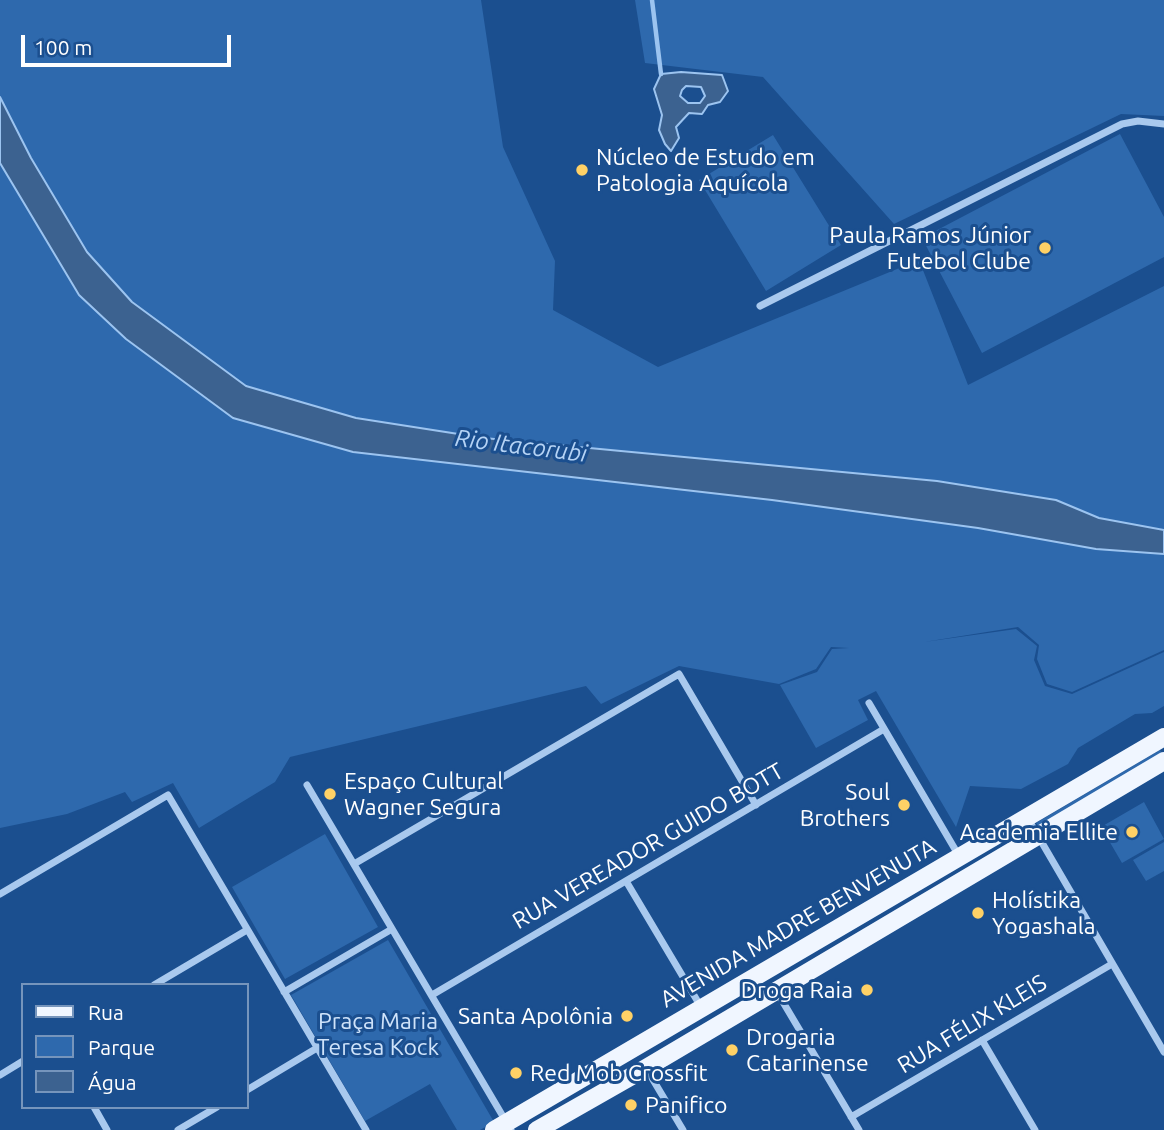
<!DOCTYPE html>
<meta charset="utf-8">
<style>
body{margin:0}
#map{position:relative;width:1164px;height:1130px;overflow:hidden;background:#1b4f8f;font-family:Ubuntu,sans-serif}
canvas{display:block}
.legend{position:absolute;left:21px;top:983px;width:228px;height:126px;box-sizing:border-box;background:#1b4f8f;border:2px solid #7695bc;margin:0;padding:9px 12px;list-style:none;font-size:21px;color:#fff}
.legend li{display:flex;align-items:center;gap:14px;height:35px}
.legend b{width:35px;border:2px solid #7695bc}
.scale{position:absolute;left:21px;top:35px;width:210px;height:32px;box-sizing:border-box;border:4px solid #fff;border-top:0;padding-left:9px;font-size:21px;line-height:24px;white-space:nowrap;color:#fff;-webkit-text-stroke:5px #1b4f8f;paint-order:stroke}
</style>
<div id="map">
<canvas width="1164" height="1130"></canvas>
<ul class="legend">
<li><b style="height:9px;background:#f0f6ff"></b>Rua</li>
<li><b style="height:19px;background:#2e69ad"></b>Parque</li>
<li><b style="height:19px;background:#3c6290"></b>Água</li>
</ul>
<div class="scale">100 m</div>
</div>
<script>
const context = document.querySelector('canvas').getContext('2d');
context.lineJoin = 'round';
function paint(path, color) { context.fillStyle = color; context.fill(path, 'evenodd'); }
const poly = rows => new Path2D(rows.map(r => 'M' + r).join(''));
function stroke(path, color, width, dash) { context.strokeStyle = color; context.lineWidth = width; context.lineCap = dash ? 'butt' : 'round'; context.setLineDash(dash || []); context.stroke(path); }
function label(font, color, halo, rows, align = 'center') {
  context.font = font + ' Ubuntu,sans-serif'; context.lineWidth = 6; context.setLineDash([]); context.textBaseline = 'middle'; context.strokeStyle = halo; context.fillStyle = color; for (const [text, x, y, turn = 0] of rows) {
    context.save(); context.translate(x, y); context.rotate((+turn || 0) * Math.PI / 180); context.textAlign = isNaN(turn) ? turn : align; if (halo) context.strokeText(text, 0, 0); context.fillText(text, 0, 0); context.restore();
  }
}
const green = poly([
 [0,0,481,0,503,147,555,261,553,310,658,367,919,260,968,385,1164,286,1164,650,1072,692,1047,684,1037,659,1039,645,1018,627,924,642,1016,629,1037,646,1034,660,1045,686,1072,694,1164,652,1164,706,1152,713,1135,714,1078,748,1068,764,1021,789,970,786,956,827,876,691,858,700,868,720,816,748,780,685,817,672,832,649,849,648,831,647,816,669,779,684,679,666,601,704,586,686,290,757,275,782,199,828,173,783,132,802,125,792,67,814,0,828],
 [635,0,1164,0,1164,116,1121,114,894,224,763,77,645,63],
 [1120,134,1164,217,1164,257,982,353,922,238],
 [773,135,841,245,766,291,699,180],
 [1160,750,1162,754,1039,827,1036,823],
 [1144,802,1164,839,1122,863,1101,827],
 [325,834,378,927,285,979,232,887],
 [1164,842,1164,871,1146,881,1133,860],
 [388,940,494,1122,480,1130,457,1130,430,1084,365,1121,291,995]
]);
const water = poly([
 [681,72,722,75,728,91,720,102,708,105,702,114,689,113,676,127,679,138,671,151,665,144,659,130,662,115,654,89,661,74,681,72],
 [686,86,701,87,705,96,700,103,688,103,680,96,682,90,686,86],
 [0,97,31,158,87,252,132,302,246,386,356,418,484,438,937,481,1056,500,1099,518,1164,530,1164,554,1096,549,978,528,772,500,353,452,233,418,126,339,79,295,0,163,0,97]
]);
const stream = poly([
 [652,0,661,74]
]);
const street = poly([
 [760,306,1122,124,1138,121,1164,124],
 [869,703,959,856],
 [307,785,511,1130],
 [1027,817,1164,1052],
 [354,864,679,674,756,805],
 [626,881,701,1007],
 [0,894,168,795,366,1130],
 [154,985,247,930],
 [284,992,392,929],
 [777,992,859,1130],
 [432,995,884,729],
 [982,1040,1035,1130],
 [646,1068,683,1130],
 [0,1075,23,1061],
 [247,1090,317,1048],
 [94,1107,107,1130],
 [851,1117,1112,964],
 [178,1130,217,1107]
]);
const primary = poly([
 [494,1130,1164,737],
 [537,1130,646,1068,1164,761]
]);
const markers = [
 [582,170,7,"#ffd166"],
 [1045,248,7,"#ffd166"],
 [330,794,7,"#ffd166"],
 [904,805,7,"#ffd166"],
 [1132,832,7,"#ffd166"],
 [978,913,7,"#ffd166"],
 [867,990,7,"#ffd166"],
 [627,1016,7,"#ffd166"],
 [732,1050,7,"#ffd166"],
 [516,1073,7,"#ffd166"],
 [631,1105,7,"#ffd166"]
];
const poiNames = [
 ["Núcleo de Estudo em",596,157],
 ["Patologia Aquícola",596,183],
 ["Paula Ramos Júnior",1031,235,"right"],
 ["Futebol Clube",1031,261,"right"],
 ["Espaço Cultural",344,781],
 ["Wagner Segura",344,807],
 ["Soul",890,792,"right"],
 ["Brothers",890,818,"right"],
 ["Academia Ellite",1118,832,"right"],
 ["Holístika",992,900],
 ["Yogashala",992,926],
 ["Droga Raia",853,990,"right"],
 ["Santa Apolônia",613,1016,"right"],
 ["Drogaria",746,1037],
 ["Catarinense",746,1063],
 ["Red Mob Crossfit",530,1073],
 ["Panifico",645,1105]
];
const streetNames = [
 ["RUA VEREADOR GUIDO BOTT",648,846,-30],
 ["AVENIDA MADRE BENVENUTA",798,923,-30],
 ["RUA FÉLIX KLEIS",972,1024,-31]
];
const parkNames = [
 ["Praça Maria",378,1021],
 ["Teresa Kock",378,1047]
];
const waterNames = [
 ["Rio Itacorubi",521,446,7]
];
paint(green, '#2e69ad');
paint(water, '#3c6290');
stroke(water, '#9cc4f0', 2);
stroke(stream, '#9cc4f0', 4.5);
stroke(street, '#a9c9ee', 7);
stroke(primary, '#f0f6ff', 18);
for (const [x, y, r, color] of markers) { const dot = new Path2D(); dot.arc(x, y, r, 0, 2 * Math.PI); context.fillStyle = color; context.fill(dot); stroke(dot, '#1b4f8f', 2.5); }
label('23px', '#fff', '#1b4f8f', poiNames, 'left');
label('23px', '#fff', '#1b4f8f', streetNames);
label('23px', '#cfe3fa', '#1b4f8f', parkNames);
label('italic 24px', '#b5d3f5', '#1b4f8f', waterNames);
</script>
